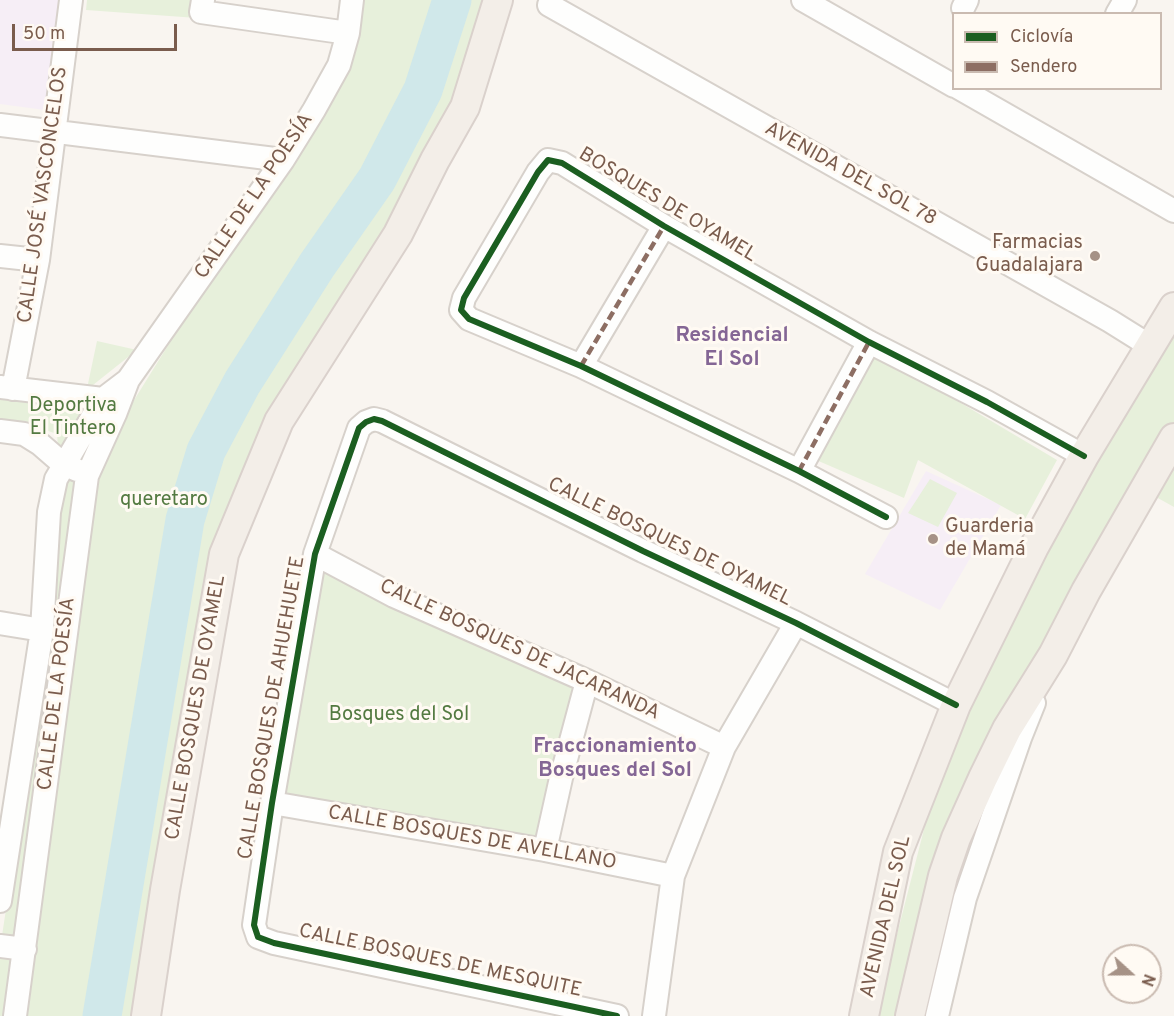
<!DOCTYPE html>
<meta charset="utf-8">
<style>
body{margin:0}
#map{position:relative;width:1174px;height:1016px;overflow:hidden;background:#f9f5f0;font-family:Overpass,sans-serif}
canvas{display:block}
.legend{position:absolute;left:952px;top:12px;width:210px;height:78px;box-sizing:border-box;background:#fffaf3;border:2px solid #cabbb1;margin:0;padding:8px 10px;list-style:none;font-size:18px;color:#7a5c4d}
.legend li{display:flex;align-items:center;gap:12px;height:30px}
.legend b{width:30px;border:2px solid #cabbb1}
.north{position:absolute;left:1102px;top:944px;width:60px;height:60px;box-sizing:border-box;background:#fffaf3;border:2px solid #cabbb1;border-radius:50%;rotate:111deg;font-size:16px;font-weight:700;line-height:24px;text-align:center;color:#7a5c4d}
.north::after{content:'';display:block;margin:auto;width:21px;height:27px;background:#a69286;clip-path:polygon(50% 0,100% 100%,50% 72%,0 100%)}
.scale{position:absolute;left:12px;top:24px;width:165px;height:27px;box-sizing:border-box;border:3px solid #7a5c4d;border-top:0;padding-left:8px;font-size:18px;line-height:21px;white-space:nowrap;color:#7a5c4d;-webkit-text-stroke:4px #fffaf3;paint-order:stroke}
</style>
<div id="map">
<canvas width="1174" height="1016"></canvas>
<ul class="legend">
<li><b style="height:8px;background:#1b5e20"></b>Ciclovía</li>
<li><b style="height:8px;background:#8d6e63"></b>Sendero</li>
</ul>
<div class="north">N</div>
<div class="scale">50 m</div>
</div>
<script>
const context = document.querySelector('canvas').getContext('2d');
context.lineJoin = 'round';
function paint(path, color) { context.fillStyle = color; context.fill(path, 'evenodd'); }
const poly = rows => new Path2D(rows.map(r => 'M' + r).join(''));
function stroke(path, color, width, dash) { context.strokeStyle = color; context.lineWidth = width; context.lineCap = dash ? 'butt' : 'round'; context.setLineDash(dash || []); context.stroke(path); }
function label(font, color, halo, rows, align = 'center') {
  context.font = font + ' Overpass,sans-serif'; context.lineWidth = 6; context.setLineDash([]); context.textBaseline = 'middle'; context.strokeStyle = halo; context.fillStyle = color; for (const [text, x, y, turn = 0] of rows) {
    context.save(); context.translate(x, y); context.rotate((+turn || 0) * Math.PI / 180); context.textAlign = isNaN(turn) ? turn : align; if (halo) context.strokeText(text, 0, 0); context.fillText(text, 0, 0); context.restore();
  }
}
const education = poly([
 [0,0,59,0,45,110,0,104],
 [926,471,1001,505,940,610,865,574]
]);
const green = poly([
 [87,0,199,0,197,18,86,10],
 [352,0,514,0,343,320,199,613,139,1016,15,1016,87,476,283,160,348,33],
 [1174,310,1174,507,1147,492,984,789,944,960,936,1016,876,1016,948,736],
 [97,341,137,350,93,385,7,1016,0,1016,0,949,46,644,62,500,57,434,25,423,0,420,0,387,85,398],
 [868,348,1057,460,1025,519,918,460,904,498,807,456],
 [930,479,957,493,938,527,908,513],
 [315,554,587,681,545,850,272,803]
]);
const river = poly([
 [102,1016,185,520,206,451,242,383,317,265,377,179,423,90,452,0]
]);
const minor = poly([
 [203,0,201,12,348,33],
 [803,0,954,86],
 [549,5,1110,321,1150,346],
 [963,8,967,0],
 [1117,14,1125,0],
 [959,88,1174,211],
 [0,125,283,160],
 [0,256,38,260],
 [581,366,664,226],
 [0,387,103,399,113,410],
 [13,389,38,260,71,0],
 [0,431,24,434,40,444,63,464,77,470],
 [799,471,869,342],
 [886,517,799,471,581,366,469,319,461,310,464,298,538,172,548,160,562,163,664,226,869,342,987,402,1084,456],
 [315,554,394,596,587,681,724,747],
 [0,623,42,630],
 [272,803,545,850,673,876],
 [545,850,561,778,587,681],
 [0,901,42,630,49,512,56,479,103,399,128,380],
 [0,946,25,949],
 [15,1016,87,476,115,414,128,380,283,160,314,110,339,65,348,33,352,0],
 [617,1016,274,943,258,937,254,925,272,803,315,554,359,428,366,422,374,419,382,421,643,551,796,623,956,705],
 [654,1016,673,876,724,747,796,623],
 [937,1016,965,898,1020,738,1034,703]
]);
const major = poly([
 [146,1016,165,890,224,554,279,421,398,234,435,160,465,107,498,0],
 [864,1016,898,852,956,705,1034,547,1084,456,1174,307],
 [910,1016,943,876,956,838,983,778,1007,729,1053,655,1086,591,1174,438]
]);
const quiet = poly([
 [581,366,664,226],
 [799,471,869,342]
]);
const cycleway = poly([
 [886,517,799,471,581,366,469,319,461,310,464,298,538,172,548,160,562,163,664,226,869,342,987,402,1084,456],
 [617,1016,274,943,258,937,254,925,272,803,315,554,359,428,366,422,374,419,382,421,643,551,796,623,956,705]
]);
const markers = [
 [1095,256,6,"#a69286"],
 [933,539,6,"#a69286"]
];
const streetNames = [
 ["AVENIDA DEL SOL 78",850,175,29],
 ["CALLE JOSÉ VASCONCELOS",44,195,-82],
 ["CALLE DE LA POESÍA",255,197,-56],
 ["BOSQUES DE OYAMEL",667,206,31],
 ["CALLE BOSQUES DE OYAMEL",669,543,26],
 ["CALLE BOSQUES DE JACARANDA",519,651,25],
 ["CALLE DE LA POESÍA",58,694,-83],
 ["CALLE BOSQUES DE OYAMEL",197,708,-80],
 ["CALLE BOSQUES DE AHUEHUETE",273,708,-80],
 ["CALLE BOSQUES DE AVELLANO",472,839,10],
 ["AVENIDA DEL SOL",887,917,-77],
 ["CALLE BOSQUES DE MESQUITE",440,962,12]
];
const poiNames = [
 ["Farmacias",1083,244],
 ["Guadalajara",1083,267],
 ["Guarderia",945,528,"left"],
 ["de Mamá",945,551,"left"]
];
const parkNames = [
 ["Deportiva",73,407],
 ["El Tintero",73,430],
 ["queretaro",164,501],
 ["Bosques del Sol",399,716]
];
const neighbourhoodNames = [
 ["Residencial",732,337],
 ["El Sol",732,361],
 ["Fraccionamiento",615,748],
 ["Bosques del Sol",615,772]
];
paint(education, '#f6eef6');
paint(green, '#e7f0db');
stroke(river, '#d0e8ea', 39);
stroke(minor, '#d7d1cb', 26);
stroke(major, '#dad1cc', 32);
stroke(minor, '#fefefd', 22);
stroke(major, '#f3eee8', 28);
stroke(quiet, '#8d6e63', 4.5, [9, 4.5]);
stroke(cycleway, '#1b5e20', 6);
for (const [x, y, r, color] of markers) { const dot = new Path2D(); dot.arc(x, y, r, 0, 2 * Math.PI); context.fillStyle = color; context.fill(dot); stroke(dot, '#fffaf3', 2); }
label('20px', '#7a5c4d', '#fffaf3', streetNames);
label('20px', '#7a5c4d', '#fffaf3', poiNames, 'right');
label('20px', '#537a41', '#fffaf3', parkNames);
label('bold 21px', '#846695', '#fffaf3', neighbourhoodNames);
</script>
